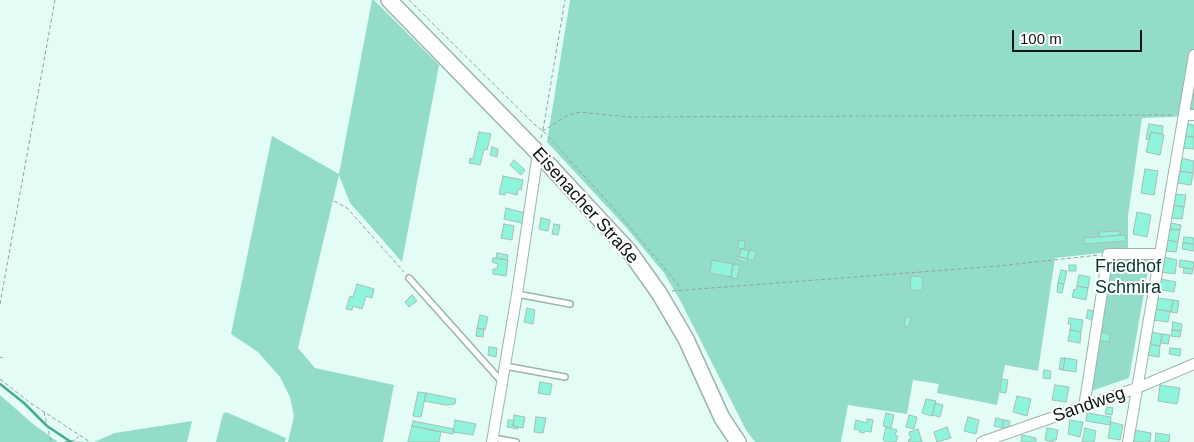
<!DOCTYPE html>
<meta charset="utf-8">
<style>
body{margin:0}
#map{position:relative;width:1194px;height:442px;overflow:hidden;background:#e3fcf5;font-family:Helvetica,sans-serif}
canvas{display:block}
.scale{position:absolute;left:1012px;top:30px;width:130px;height:22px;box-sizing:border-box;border:2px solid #0d1614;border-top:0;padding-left:6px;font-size:15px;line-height:18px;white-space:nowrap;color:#0d1614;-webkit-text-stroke:4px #fff;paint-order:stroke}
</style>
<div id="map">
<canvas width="1194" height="442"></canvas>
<div class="scale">100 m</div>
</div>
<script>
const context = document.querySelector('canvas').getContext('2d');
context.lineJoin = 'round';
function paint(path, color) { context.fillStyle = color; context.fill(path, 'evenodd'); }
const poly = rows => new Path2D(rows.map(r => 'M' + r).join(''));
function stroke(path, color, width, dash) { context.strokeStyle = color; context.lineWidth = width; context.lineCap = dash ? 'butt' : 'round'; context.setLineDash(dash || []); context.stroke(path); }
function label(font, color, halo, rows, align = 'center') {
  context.font = font + ' Helvetica,sans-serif'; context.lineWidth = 4; context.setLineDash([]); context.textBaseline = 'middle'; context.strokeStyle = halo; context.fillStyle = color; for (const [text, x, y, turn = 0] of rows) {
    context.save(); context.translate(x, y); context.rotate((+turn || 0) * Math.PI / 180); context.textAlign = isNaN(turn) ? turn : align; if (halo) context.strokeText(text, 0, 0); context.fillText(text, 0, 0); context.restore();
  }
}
const green = poly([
 [372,0,374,0,439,65,402,262,350,203,339,175,298,348,315,368,394,385,383,442,288,442,294,416,290,397,280,377,258,352,231,334,272,136,339,174],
 [570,0,1194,0,1194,116,1142,118,1128,216,1128,250,1055,258,1038,371,1005,365,997,405,937,393,939,384,913,380,907,414,848,405,841,442,755,442,746,430,680,300,664,273,624,225,547,142],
 [1112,258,1150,259,1129,378,1091,391],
 [0,395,33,424,58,442,0,442],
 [226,412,286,438,285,442,216,442,223,414],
 [192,421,187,442,68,442,67,441,94,442,115,433]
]);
const stream = poly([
 [0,384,24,403,47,426,71,442]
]);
const building = poly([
 [1149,124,1163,126,1162,134,1151,132,1149,140,1146,139,1149,124],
 [1186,124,1194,125,1194,137,1184,136,1186,124],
 [479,132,491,134,487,150,484,149,480,165,469,163,470,158,473,159,479,132],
 [1151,132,1164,135,1160,155,1146,152,1151,132],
 [1184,136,1194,137,1194,149,1182,148,1184,136],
 [492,147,498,149,497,157,490,155,492,147],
 [1181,158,1194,161,1193,173,1179,171,1181,158],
 [514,160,525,170,521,175,510,165,514,160],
 [1145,169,1158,171,1154,195,1141,193,1145,169],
 [1179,171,1193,173,1191,185,1177,183,1179,171],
 [503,176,523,180,521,190,518,189,517,195,506,192,505,195,499,194,503,176],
 [1175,194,1186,195,1184,207,1173,205,1175,194],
 [1173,205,1184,207,1182,219,1171,218,1173,205],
 [506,208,525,213,522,223,504,219,506,208],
 [1137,212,1151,215,1147,237,1133,234,1137,212],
 [541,218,550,220,548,231,539,229,541,218],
 [1170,223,1181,225,1180,230,1169,229,1170,223],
 [504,224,514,226,512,240,501,238,504,224],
 [554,224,560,225,558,235,552,234,554,224],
 [1169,229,1180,230,1178,242,1167,240,1169,229],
 [1120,231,1120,235,1099,237,1099,232,1120,231],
 [1125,235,1126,241,1084,244,1084,238,1125,235],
 [1184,237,1194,238,1194,244,1183,243,1184,237],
 [739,240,745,241,744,249,738,248,739,240],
 [1167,240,1178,242,1176,252,1165,251,1167,240],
 [1183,243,1194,244,1194,251,1182,249,1183,243],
 [741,249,749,251,747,259,739,257,741,249],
 [750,250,756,252,754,261,747,259,750,250],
 [497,253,508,255,507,260,496,258,497,253],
 [737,256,748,259,747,263,736,259,737,256],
 [1164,257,1177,260,1175,274,1161,272,1164,257],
 [493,258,508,260,506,276,493,274,493,269,497,269,498,264,492,262,493,258],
 [712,260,733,264,731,277,710,273,712,260],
 [1180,260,1194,262,1193,269,1179,267,1180,260],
 [733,264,740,265,737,279,731,277,733,264],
 [1069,265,1076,265,1076,271,1069,271,1069,265],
 [1184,268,1193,269,1192,274,1183,273,1184,268],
 [1061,270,1067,271,1064,284,1058,283,1061,270],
 [1079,275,1090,277,1088,288,1077,286,1079,275],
 [911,276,923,277,922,291,910,290,911,276],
 [1160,279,1176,282,1174,292,1158,289,1160,279],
 [1058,283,1064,284,1062,293,1057,292,1058,283],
 [357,284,374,289,372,298,366,296,362,309,353,306,352,310,346,309,350,296,353,297,357,284],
 [1077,286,1088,288,1086,300,1072,297,1074,289,1076,290,1077,286],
 [412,295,417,301,409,307,405,302,412,295],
 [1157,298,1173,300,1171,312,1155,309,1157,298],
 [1173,300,1179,301,1177,313,1171,312,1173,300],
 [527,308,535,310,533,324,524,322,527,308],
 [1155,309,1170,311,1168,322,1153,320,1155,309],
 [1088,310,1095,311,1093,320,1086,318,1088,310],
 [480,315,488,317,485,330,477,328,480,315],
 [905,317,911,317,909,327,904,326,905,317],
 [1069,318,1083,320,1081,332,1070,330,1071,324,1068,324,1069,318],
 [1173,322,1182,324,1181,331,1172,330,1173,322],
 [477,328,484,329,483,337,476,336,477,328],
 [1070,330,1081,332,1080,343,1068,341,1070,330],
 [1172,330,1181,331,1180,337,1171,336,1172,330],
 [1100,332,1110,334,1109,342,1099,340,1100,332],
 [1151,332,1162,334,1160,346,1149,344,1151,332],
 [1162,334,1170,335,1168,344,1161,343,1162,334],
 [1149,344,1160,346,1159,357,1147,355,1149,344],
 [489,347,497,348,496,357,488,355,489,347],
 [1170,348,1181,349,1180,356,1169,354,1170,348],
 [1061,358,1065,358,1063,370,1059,369,1061,358],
 [1065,358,1077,360,1076,372,1063,370,1065,358],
 [1044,370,1051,371,1050,379,1043,378,1044,370],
 [1002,379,1008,380,1006,393,1000,392,1002,379],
 [540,382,552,384,550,395,538,393,540,382],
 [1055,385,1069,387,1066,402,1052,400,1055,385],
 [1160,385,1180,388,1177,404,1158,401,1160,385],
 [418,392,426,393,421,417,413,416,418,392],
 [426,393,456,399,455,404,445,405,424,401,426,393],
 [1017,396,1031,399,1027,416,1013,412,1017,396],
 [926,399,936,401,932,416,922,413,926,399],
 [935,403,943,405,940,417,932,415,935,403],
 [1107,407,1113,408,1112,415,1105,414,1107,407],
 [886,413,894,415,891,428,883,426,886,413],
 [1087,413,1111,417,1110,425,1086,421,1087,413],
 [514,415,525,417,523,428,513,426,514,415],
 [909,415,917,417,914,429,906,427,909,415],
 [536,417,546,418,543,433,534,432,536,417],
 [968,417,979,420,976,434,964,431,968,417],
 [996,418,1004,420,1002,428,994,426,996,418],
 [867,419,873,420,871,432,865,431,864,433,859,432,860,430,854,429,856,420,867,423,867,419],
 [455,420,476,424,473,435,453,432,455,420],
 [508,420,514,420,513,426,518,427,518,429,507,427,508,420],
 [1004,420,1010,421,1009,428,1002,427,1004,420],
 [1070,420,1083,422,1080,437,1068,434,1070,420],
 [413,421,454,429,453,434,412,426,413,421],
 [1111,422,1123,425,1120,440,1108,438,1111,422],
 [412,426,441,432,439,442,408,442,412,426],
 [886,427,897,430,895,435,898,436,896,442,887,442,883,440,886,427],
 [947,427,951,438,937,442,934,432,947,427],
 [1047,428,1058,430,1056,440,1053,440,1053,442,1045,440,1047,428],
 [1085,428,1096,431,1094,442,1082,442,1085,428],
 [918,429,922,442,909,442,908,440,911,439,909,432,918,429],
 [1135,430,1151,433,1150,442,1133,442,1135,430],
 [1156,433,1170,435,1169,442,1155,442,1156,433],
 [1022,435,1036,438,1036,442,1021,442,1022,435]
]);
const path = poly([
 [409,0,534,124,543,131,618,213,681,288],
 [543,130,565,0],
 [541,138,543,131,568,115,580,112,628,117,1174,115],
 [334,201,347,208,404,272],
 [672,291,998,266,1099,255],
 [0,304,55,0],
 [0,357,3,358],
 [0,379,29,402,90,442],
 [44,412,51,442],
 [64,442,75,440,79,436]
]);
const lane = poly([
 [409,278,502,382],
 [517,294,570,304],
 [505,366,565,377],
 [493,438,516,442]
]);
const street = poly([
 [1184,115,1194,115],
 [1084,407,1108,254,1160,254],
 [492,442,517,294,538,153],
 [982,442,1137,388,1194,364],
 [1128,442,1194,55]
]);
const secondary = poly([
 [389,0,538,153,629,251,659,293,686,339,722,418,738,442]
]);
const streetNames = [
 ["Eisenacher Straße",585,206,48],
 ["Sandweg",1089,405,-19]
];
const parkNames = [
 ["Friedhof",1128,267],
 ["Schmira",1128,288]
];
paint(green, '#94dcca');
stroke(stream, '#41ab95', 2.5);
paint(building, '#8ef5dc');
stroke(building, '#a6beb7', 1);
stroke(lane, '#9db4ae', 8);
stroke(street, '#9db4ae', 12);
stroke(secondary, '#9db4ae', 18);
stroke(path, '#90a39e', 1, [4, 2.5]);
stroke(lane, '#fff', 5);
stroke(street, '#fff', 10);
stroke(secondary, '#fff', 15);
label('18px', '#0d1614', '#fff', streetNames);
label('18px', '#05372e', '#fff', parkNames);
</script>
